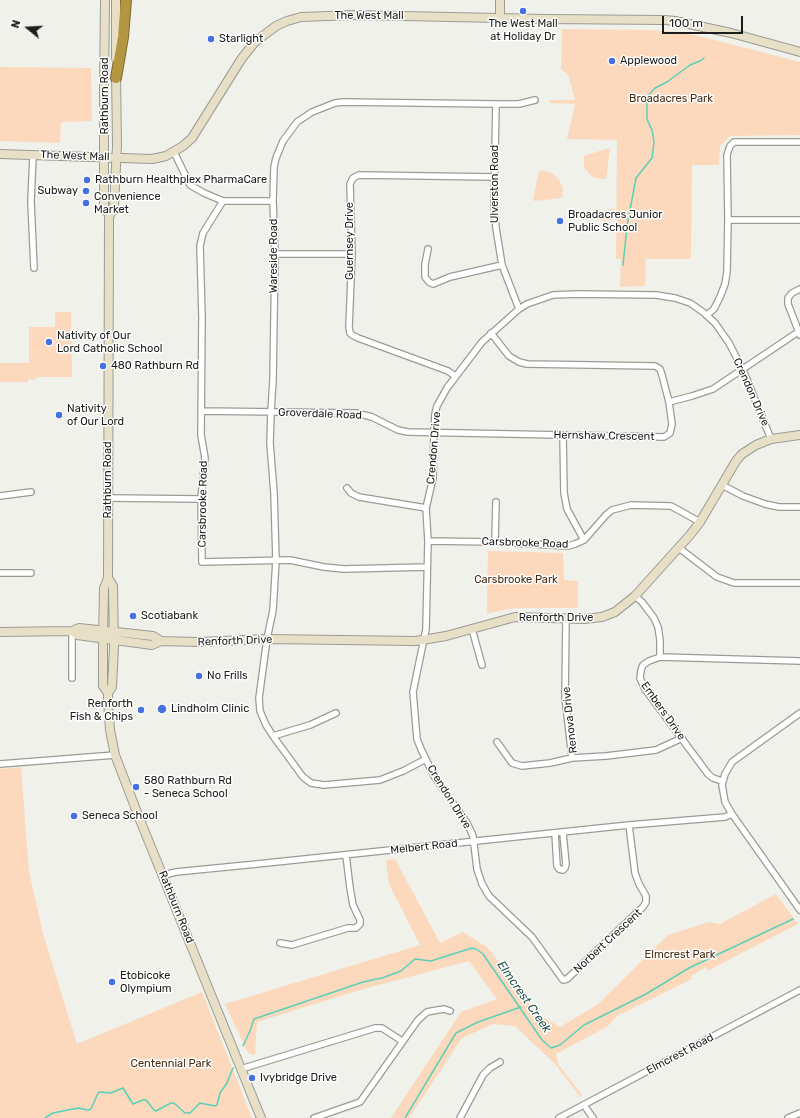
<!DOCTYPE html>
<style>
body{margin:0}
#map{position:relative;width:800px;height:1118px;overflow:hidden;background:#eff1ea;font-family:Rubik,sans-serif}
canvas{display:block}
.north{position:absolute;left:8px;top:8px;width:40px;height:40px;-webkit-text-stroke:3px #fff;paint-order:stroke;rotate:288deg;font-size:11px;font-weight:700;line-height:16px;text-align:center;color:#1c1c1a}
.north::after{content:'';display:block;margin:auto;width:14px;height:18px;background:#1c1c1a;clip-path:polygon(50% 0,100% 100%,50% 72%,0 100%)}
.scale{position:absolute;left:662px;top:16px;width:81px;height:18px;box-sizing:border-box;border:2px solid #1c1c1a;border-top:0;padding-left:5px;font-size:12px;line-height:14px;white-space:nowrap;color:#1c1c1a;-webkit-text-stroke:3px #fff;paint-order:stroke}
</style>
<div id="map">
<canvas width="800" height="1118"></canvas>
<div class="north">N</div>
<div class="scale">100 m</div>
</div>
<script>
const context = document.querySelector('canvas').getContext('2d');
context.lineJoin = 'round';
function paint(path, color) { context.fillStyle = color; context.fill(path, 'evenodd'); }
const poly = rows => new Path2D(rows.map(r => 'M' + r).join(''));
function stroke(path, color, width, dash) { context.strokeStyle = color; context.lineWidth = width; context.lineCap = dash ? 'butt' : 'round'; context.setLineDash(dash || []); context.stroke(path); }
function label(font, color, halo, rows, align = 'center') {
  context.font = font + ' Rubik,sans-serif'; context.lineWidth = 3; context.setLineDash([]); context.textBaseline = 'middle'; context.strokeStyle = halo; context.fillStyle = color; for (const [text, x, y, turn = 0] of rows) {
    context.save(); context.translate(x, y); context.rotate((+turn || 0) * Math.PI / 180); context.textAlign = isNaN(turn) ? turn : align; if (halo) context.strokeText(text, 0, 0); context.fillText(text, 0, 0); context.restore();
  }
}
const green = poly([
 [562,29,649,30,679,32,707,38,800,62,800,135,730,136,720,146,719,165,692,165,691,254,690,259,646,259,645,286,620,287,621,259,616,259,617,140,567,139,575,104,550,103,550,100,575,100,568,74,561,69],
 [0,67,91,68,92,121,61,122,60,143,0,141],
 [609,148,610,149,606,179,601,179,593,177,589,174,584,167,584,156],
 [539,170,550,172,558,178,563,188,562,198,535,201,533,200],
 [607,209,614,209,614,217,612,220,602,221,602,220,596,220,597,215,602,216],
 [55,312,71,312,72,377,36,377,35,380,28,379,28,382,0,382,0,363,29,363,29,327,55,327],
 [488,551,563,553,564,580,578,581,578,608,522,608,507,609,487,614],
 [21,767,29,872,43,934,77,1044,202,992,252,1118,0,1118,0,769],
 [395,859,440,943,463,932,487,947,544,1018,560,1027,597,1005,668,935,709,922,720,924,776,894,798,924,707,971,706,967,691,976,692,979,617,1016,608,1026,556,1054,558,1064,582,1095,580,1097,556,1065,515,1026,493,1024,462,1038,409,1118,391,1118,461,1012,497,999,469,961,360,990,257,1022,255,1055,248,1053,225,1004,420,945,389,884,386,860]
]);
const stream = poly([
 [623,265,627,226,636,178,652,158,654,142,652,130,647,119,647,97,655,88,667,82,690,65,700,61,704,58],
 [243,1046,250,1031,254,1019,363,982,382,978,401,971,415,959,431,961,472,948,476,949,483,954,542,1040,551,1048,560,1045,584,1025,646,994,689,968,793,919],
 [45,1118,53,1113,78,1108,88,1110,91,1109,98,1093,100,1092,111,1093,123,1088,133,1104,143,1100,146,1100,154,1110,156,1111,171,1103,174,1103,185,1113,190,1113,200,1103,215,1106,217,1105,220,1093,227,1083,233,1068],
 [405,1118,456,1033,478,1022,521,1007]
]);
const street = poly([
 [496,104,494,205,496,228,502,265,519,309],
 [174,152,190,185,204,193,223,201,273,201],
 [33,155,31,202,34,268],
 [223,201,203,233,200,246,202,317,201,435,205,458,201,499,202,562,290,560,324,567,344,569,427,567],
 [728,220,800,220],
 [428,249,425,264,425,277,429,282,433,284,450,277,502,265],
 [275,254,352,254],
 [707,315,714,309,720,297,725,284,727,272,728,220,727,155,730,146,734,142,800,142],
 [800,335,788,304,788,298,792,293,800,289],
 [455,376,448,371,358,338,352,335,350,333,349,327,352,254,350,184,353,178,359,175,495,177],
 [669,402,692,396,713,389,798,332],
 [201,411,356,413,372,417,398,430,408,432,664,437,670,433,672,424,669,402,662,375,660,369,655,366,527,364,519,362,509,356,491,333],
 [563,435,564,493,567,509,584,540],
 [722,485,743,496,765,504,779,507,800,507],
 [347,488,351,493,359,497,426,508],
 [0,496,31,492],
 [109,498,201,499],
 [428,541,495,542,568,546,575,544,584,540,606,515,612,510,631,505,671,506,700,522],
 [495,542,496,502],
 [679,548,717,577,734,583,800,583],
 [0,573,31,573],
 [635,596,642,602,654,618,658,627,660,640,660,657],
 [566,619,565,697,572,758],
 [472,629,482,665],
 [72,631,72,678],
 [800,713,732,762,725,774,722,785,725,802,732,814,800,910],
 [273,736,310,725,336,713],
 [497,742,512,763,522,766,550,763,572,758,606,756,656,750,682,738],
 [426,759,403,771,380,780,324,785,311,783,303,777,273,736,266,725,260,711,259,698,267,639,273,610,276,560,274,493,270,443,271,412,273,380,275,254,273,201,274,167,276,158,283,141,297,122,312,112,335,103,343,102,496,104,519,104,535,100],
 [0,764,115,755],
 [722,781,713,778,708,774,645,689,640,678,641,670,643,665,649,661,660,657,800,661],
 [629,825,635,873,639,884,646,896,646,902,643,907,567,979,563,980,532,937,489,896,482,884,477,869,473,836,467,823,434,776,421,749,417,739,413,692,426,629,428,541,426,508,433,478,434,433,435,414,437,406,447,388,482,342,519,309,527,304,553,295,577,294,656,295,675,298,690,303,703,312,715,323,729,343,743,370,771,439],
 [555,833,557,866,559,869,563,870,565,868,566,864,563,833],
 [164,875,176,872,257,864,629,825,725,817,732,814],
 [280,943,292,945,348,928,356,928,360,924,360,920,353,905,350,888,346,855],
 [241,1069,375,1028,382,1028,402,1041],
 [584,1105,593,1118],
 [314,1118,360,1102,418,1020,427,1012,432,1011,444,1009,450,1011],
 [460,1118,483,1075,490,1068,500,1062],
 [559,1118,800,990],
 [788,1118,800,1113]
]);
const secondary = poly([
 [105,0,104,90,104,208,109,214],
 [116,0,116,58],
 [500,0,500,18],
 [0,154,152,159,166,156,183,146,192,138,242,58,255,42,276,26,287,21,301,17,355,15,547,19,665,20,675,21,731,33,800,52],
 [108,578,113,586,114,647,112,687,108,693,108,702,110,730,115,755,140,820,261,1118],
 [72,631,77,635,152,645,161,641,198,642,267,639,416,641,446,636,515,617,584,619,602,617,615,612,635,596,690,535,700,522,736,461,742,454,756,445,771,439,800,435],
 [0,632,72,631,79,628,153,636,161,641],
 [108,693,103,686,103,638,104,588,108,578,109,217,114,207,117,146,116,73]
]);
const highway = poly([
 [116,78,123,37,126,0]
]);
const markers = [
 [523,11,4,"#4570e2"],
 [211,39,4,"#4570e2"],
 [612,61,4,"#4570e2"],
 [87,180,4,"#4570e2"],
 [86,191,4,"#4570e2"],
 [86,203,4,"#4570e2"],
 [560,221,4,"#4570e2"],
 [49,342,4,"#4570e2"],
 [103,366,4,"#4570e2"],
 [59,415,4,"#4570e2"],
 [133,616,4,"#4570e2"],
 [199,676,4,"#4570e2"],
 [162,709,5,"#4570e2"],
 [141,710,4,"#4570e2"],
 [136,787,4,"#4570e2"],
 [74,816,4,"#4570e2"],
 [112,982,4,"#4570e2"],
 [252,1078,4,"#4570e2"]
];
const streetNames = [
 ["The West Mall",369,16],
 ["Rathburn Road",105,96,-90],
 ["The West Mall",75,156,2],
 ["Ulverston Road",495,184,-90],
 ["Guernsey Drive",350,241,-90],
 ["Wareside Road",274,256,-90],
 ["Crendon Drive",751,392,66],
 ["Groverdale Road",320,414,2],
 ["Hernshaw Crescent",604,436,1],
 ["Crendon Drive",434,448,-85],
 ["Rathburn Road",108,480,-90],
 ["Carsbrooke Road",203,504,-89],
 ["Carsbrooke Road",525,543,2],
 ["Renforth Drive",556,618],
 ["Renforth Drive",235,641,-2],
 ["Embers Drive",663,711,55],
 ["Renova Drive",570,720,-96],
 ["Crendon Drive",449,797,58],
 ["Melbert Road",424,847,-6],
 ["Rathburn Road",176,907,68],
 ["Norbert Crescent",608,941,-43],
 ["Elmcrest Road",680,1054,-28]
];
const poiNames = [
 ["The West Mall",523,24,"center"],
 ["at Holiday Dr",523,37,"center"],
 ["Starlight",219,39],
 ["Applewood",620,61],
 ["Rathburn Healthplex PharmaCare",95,180],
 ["Subway",78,191,"right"],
 ["Convenience",94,197],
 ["Market",94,210],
 ["Broadacres Junior",568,215],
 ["Public School",568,228],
 ["Nativity of Our",57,336],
 ["Lord Catholic School",57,349],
 ["480 Rathburn Rd",111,366],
 ["Nativity",67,409],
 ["of Our Lord",67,422],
 ["Scotiabank",141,616],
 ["No Frills",207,676],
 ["Renforth",133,704,"right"],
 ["Fish & Chips",133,717,"right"],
 ["Lindholm Clinic",171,709],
 ["580 Rathburn Rd",144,781],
 ["- Seneca School",144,794],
 ["Seneca School",82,816],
 ["Etobicoke",120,976],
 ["Olympium",120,989],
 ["Ivybridge Drive",260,1078]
];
const parkNames = [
 ["Broadacres Park",671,99],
 ["Carsbrooke Park",516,580],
 ["Elmcrest Park",680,955],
 ["Centennial Park",171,1064]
];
const waterNames = [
 ["Elmcrest Creek",524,997,55]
];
paint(green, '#fcd9bd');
stroke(stream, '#5bd0b8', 1.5);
stroke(street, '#9a9c95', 8);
stroke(secondary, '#9a9c95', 10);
stroke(highway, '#7f6b33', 12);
stroke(street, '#fff', 5.5);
stroke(secondary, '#e8e0c6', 8);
stroke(highway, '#b49640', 10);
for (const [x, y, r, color] of markers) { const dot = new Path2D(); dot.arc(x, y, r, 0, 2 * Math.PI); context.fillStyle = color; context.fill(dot); stroke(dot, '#fff', 1.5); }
label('11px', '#1c1c1a', '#fff', streetNames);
label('11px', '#1c1c1a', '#fff', poiNames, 'left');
label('11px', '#482c12', '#fff', parkNames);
label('italic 12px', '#1f5147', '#fff', waterNames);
</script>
